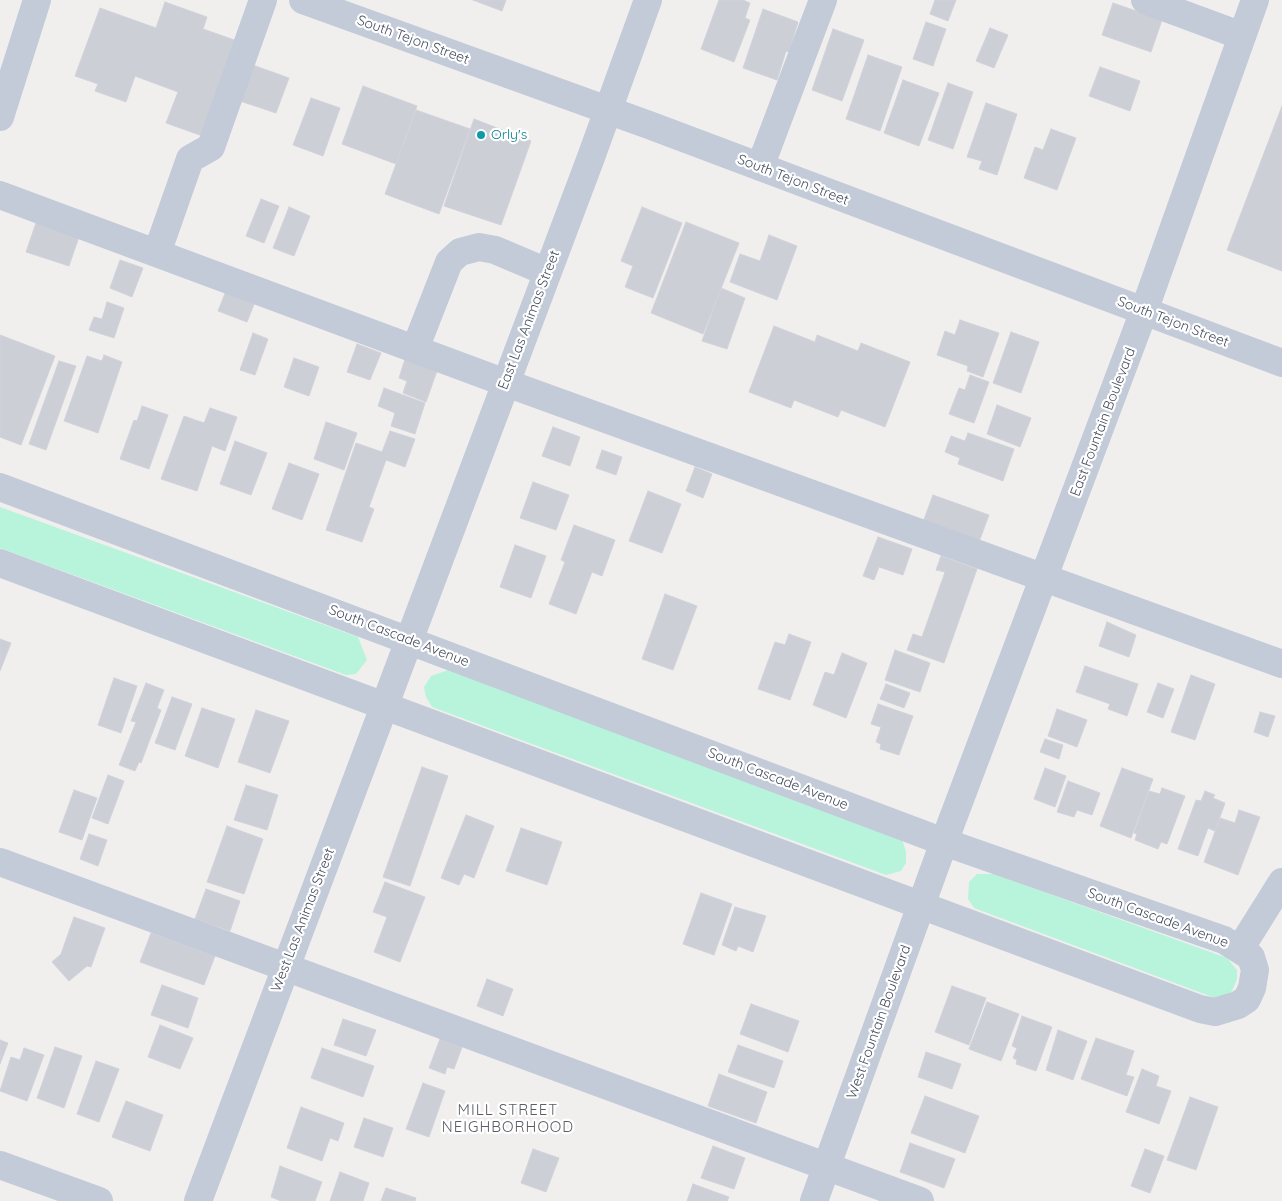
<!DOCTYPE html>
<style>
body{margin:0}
canvas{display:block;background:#f1efee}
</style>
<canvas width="1282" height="1201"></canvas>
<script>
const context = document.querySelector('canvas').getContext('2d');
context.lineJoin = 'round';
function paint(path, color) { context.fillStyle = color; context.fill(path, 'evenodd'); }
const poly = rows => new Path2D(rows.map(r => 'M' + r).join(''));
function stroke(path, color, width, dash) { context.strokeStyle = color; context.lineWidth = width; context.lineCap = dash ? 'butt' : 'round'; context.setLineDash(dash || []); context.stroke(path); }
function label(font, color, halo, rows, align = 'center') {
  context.font = font + ' Quicksand,sans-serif'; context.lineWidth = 4.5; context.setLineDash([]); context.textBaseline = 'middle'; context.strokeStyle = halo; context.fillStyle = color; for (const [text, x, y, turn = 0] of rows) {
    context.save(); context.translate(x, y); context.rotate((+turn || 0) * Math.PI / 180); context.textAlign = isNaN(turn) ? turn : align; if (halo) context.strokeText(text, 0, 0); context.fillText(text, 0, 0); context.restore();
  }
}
const green = poly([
 [0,507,358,637,367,660,356,674,346,675,0,548],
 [448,670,902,839,906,852,906,863,901,871,886,875,432,707,426,697,424,687,431,676],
 [977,874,994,874,1227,958,1237,970,1237,979,1232,991,1225,997,1215,998,974,908,968,899,969,882]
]);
const building = poly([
 [473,0,506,0,502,11,473,0],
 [719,0,743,0,750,3,745,18,750,20,734,62,701,49,719,0],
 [935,0,956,0,948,21,930,14,935,0],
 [165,2,207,17,203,29,243,43,208,138,166,123,178,92,135,76,126,102,95,91,98,84,75,76,100,8,156,28,165,2],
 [1113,3,1162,20,1151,52,1102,35,1113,3],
 [763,9,798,22,789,52,786,51,777,80,743,68,763,9],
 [926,22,946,29,933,66,913,59,926,22],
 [990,28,1008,35,994,68,976,61,990,28],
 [833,29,864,40,842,101,812,90,833,29],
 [868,55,902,67,880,131,846,119,868,55],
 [250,64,289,78,276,113,237,100,250,64],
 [1100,67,1140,81,1130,111,1089,96,1100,67],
 [903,80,939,93,919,146,884,133,903,80],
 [948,83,973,92,953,149,928,140,948,83],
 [363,86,417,106,396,164,342,144,363,86],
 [311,98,340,108,323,156,293,145,311,98],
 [986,103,1017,114,997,175,979,169,982,161,967,157,986,103],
 [1282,106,1282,271,1227,250,1282,106],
 [416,110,470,129,439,214,385,194,416,110],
 [474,119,531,141,501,225,444,206,474,119],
 [1051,129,1076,138,1057,190,1024,178,1035,147,1043,150,1051,129],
 [261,199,279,206,264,243,246,236,261,199],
 [289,207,310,216,294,256,273,248,289,207],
 [642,207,682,223,653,298,625,287,633,266,621,261,642,207],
 [37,220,80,234,69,266,26,252,37,220],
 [686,222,739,243,703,334,651,313,686,222],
 [769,235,797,246,777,300,730,282,740,254,760,261,769,235],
 [120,260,143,268,132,297,110,288,120,260],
 [721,288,745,298,727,349,702,341,721,288],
 [226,291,255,302,247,322,218,311,226,291],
 [107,302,124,308,114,338,89,330,94,317,102,319,107,302],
 [960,320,999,333,983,377,967,371,968,366,937,355,945,331,955,335,960,320],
 [774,326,815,342,817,335,858,351,861,343,910,362,885,427,841,410,838,417,794,400,791,408,749,392,774,326],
 [1011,332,1039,342,1021,393,993,383,1011,332],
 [253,333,268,339,255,375,240,370,253,333],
 [0,335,55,356,21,445,0,437,0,335],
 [357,344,381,353,370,380,347,372,357,344],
 [104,355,122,362,98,433,64,421,87,356,102,361,104,355],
 [294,358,319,367,309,396,284,387,294,358],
 [405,359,437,371,426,402,403,393,407,381,399,378,405,359],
 [59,361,76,366,46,450,29,444,59,361],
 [970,375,989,382,974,423,949,414,959,388,965,390,970,375],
 [384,388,425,403,415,434,391,426,395,413,378,406,384,388],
 [997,405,1031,418,1020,447,987,434,997,405],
 [142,406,168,415,149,469,120,459,134,420,137,421,142,406],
 [210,408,237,417,225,451,212,446,197,491,161,479,184,416,204,423,210,408],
 [326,422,357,433,344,470,314,459,326,422],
 [553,427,580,437,570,466,542,456,553,427],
 [390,431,415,439,405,467,386,460,369,507,374,509,362,542,326,530,356,443,382,452,390,431],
 [968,433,1014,449,1003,481,958,464,960,458,945,452,951,436,965,441,968,433],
 [235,441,267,453,251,495,220,484,235,441],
 [602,450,622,457,616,475,596,468,602,450],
 [289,463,319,474,302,520,272,509,289,463],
 [695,467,712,474,703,498,686,491,695,467],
 [533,482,569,495,556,530,520,518,533,482],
 [648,491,681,504,662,553,629,541,648,491],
 [933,495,989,515,979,542,923,522,933,495],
 [574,525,615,540,602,576,592,572,576,614,549,604,565,562,561,560,574,525],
 [878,537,912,549,903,575,879,567,874,580,863,576,878,537],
 [515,545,546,556,531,598,500,587,515,545],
 [941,556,977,569,944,663,907,650,913,634,922,637,945,572,936,570,941,556],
 [665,594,697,606,673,670,642,659,665,594],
 [1107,622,1136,635,1129,657,1099,646,1107,622],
 [789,634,811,642,790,700,758,689,775,642,785,645,789,634],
 [0,639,11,643,0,671,0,639],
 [895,650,930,663,920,692,885,680,895,650],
 [842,653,867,663,846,718,813,705,825,672,834,675,842,653],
 [1085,666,1138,684,1127,716,1108,709,1110,704,1076,692,1085,666],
 [1191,675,1215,684,1195,740,1171,732,1191,675],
 [114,678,137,686,121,733,98,725,114,678],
 [146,683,164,690,157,708,161,710,141,763,139,762,135,771,119,765,136,722,131,721,146,683],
 [1158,683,1174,689,1163,718,1147,712,1158,683],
 [886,684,910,693,904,708,880,699,886,684],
 [172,697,192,704,175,750,155,743,172,697],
 [878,704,913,716,899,755,880,749,881,744,876,742,881,727,871,724,878,704],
 [202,708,235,719,218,768,185,756,202,708],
 [1057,709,1087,720,1077,747,1048,736,1057,709],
 [256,710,289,721,270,773,238,762,256,710],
 [1260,712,1275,716,1268,737,1254,732,1260,712],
 [1045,739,1063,745,1059,759,1040,752,1045,739],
 [422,767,448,776,410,886,383,877,422,767],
 [1045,768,1066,776,1055,807,1034,799,1045,768],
 [1122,768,1153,779,1131,838,1100,826,1122,768],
 [108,775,124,781,108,824,92,818,108,775],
 [1068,781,1100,793,1092,815,1077,810,1074,817,1057,812,1068,781],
 [246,785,278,795,267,830,234,820,246,785],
 [1162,788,1185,796,1167,844,1161,842,1158,849,1135,840,1137,834,1134,833,1149,791,1160,794,1162,788],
 [74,790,97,798,82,840,59,832,74,790],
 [1205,791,1215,795,1213,798,1225,803,1215,831,1208,828,1198,856,1178,849,1196,800,1201,801,1205,791],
 [1239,810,1260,817,1238,875,1204,862,1220,818,1235,823,1239,810],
 [466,815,494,826,474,878,464,874,459,885,441,878,466,815],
 [227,826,263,839,244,894,207,882,227,826],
 [521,828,562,842,547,885,506,871,521,828],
 [89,834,107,840,98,866,80,859,89,834],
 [385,882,425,897,400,962,374,952,387,917,373,912,385,882],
 [206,889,240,901,230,931,195,919,206,889],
 [701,893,732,904,714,955,683,944,701,893],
 [735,907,766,916,753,952,738,946,736,951,722,945,735,907],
 [74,917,105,928,91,967,87,966,69,981,52,962,61,954,74,917],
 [151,933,215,956,204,985,140,962,151,933],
 [487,979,513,989,503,1016,477,1006,487,979],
 [162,985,198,998,188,1028,151,1015,162,985],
 [952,986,986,998,969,1045,935,1032,952,986],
 [987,1002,1019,1014,1001,1061,969,1049,987,1002],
 [751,1004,799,1021,788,1052,740,1034,751,1004],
 [1022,1016,1052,1027,1036,1071,1016,1064,1017,1060,1013,1058,1017,1048,1012,1046,1022,1016],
 [343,1019,376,1030,366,1056,334,1045,343,1019],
 [160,1025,193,1038,180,1069,148,1057,160,1025],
 [1058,1030,1087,1041,1073,1080,1046,1070,1058,1030],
 [1096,1038,1134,1051,1126,1075,1134,1077,1127,1096,1081,1079,1096,1038],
 [440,1039,462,1047,454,1069,447,1067,445,1074,429,1068,440,1039],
 [0,1040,8,1043,0,1064,0,1040],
 [738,1045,783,1061,774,1088,728,1072,738,1045],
 [55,1047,82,1056,64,1108,37,1098,55,1047],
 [24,1048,44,1055,27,1101,0,1091,11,1057,20,1060,24,1048],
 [322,1048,374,1066,363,1097,311,1078,322,1048],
 [926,1052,961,1064,952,1089,918,1077,926,1052],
 [96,1061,119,1069,99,1122,77,1114,96,1061],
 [1142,1069,1159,1076,1156,1086,1171,1091,1159,1124,1126,1112,1142,1069],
 [719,1074,767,1092,756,1123,708,1106,719,1074],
 [423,1083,445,1091,429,1137,406,1129,423,1083],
 [925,1096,979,1116,965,1153,911,1133,925,1096],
 [1190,1097,1218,1107,1196,1170,1167,1160,1190,1097],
 [126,1101,163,1115,150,1151,112,1137,126,1101],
 [301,1107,344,1123,338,1141,330,1138,322,1161,287,1148,301,1107],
 [364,1118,393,1128,383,1157,354,1147,364,1118],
 [910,1143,955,1159,944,1188,900,1172,910,1143],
 [713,1146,745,1158,734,1189,701,1178,713,1146],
 [533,1149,559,1158,546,1192,521,1183,533,1149],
 [1145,1149,1164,1156,1150,1193,1131,1186,1145,1149],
 [280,1166,322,1182,315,1201,281,1201,271,1197,280,1166],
 [340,1172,369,1183,363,1201,330,1201,340,1172],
 [693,1184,729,1197,727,1201,687,1201,693,1184],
 [386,1188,416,1198,415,1201,381,1201,386,1188]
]);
const minor = poly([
 [303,0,649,125,1282,363],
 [1145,0,1242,36],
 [0,117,37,0],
 [760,167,823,0],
 [0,195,506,383,1282,664],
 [157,253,190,159,211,147,263,0],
 [415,349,449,262,460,252,479,247,495,250,547,272],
 [0,487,944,842,1224,940,1251,957,1255,970,1252,988,1247,999,1238,1005,1215,1012,1200,1009,0,563],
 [0,862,920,1201],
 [1240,949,1282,882],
 [0,1165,99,1201],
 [198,1201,590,160,648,0],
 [814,1201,944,842,1144,311,1255,0]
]);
const markers = [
 [481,135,5,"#0f9aa8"]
];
const streetNames = [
 ["South Tejon Street",413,40,20],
 ["South Tejon Street",793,180,21],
 ["East Las Animas Street",529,320,-69],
 ["South Tejon Street",1173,322,21],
 ["East Fountain Boulevard",1103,422,-69],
 ["South Cascade Avenue",399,636,21],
 ["South Cascade Avenue",778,779,21],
 ["South Cascade Avenue",1158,918,20],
 ["West Las Animas Street",303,920,-69],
 ["West Fountain Boulevard",879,1022,-70]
];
const cultureNames = [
 ["Orly's",491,135]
];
const neighbourhoodNames = [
 ["MILL STREET",508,1110],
 ["NEIGHBORHOOD",508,1127]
];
paint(green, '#b7f4db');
paint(building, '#cdcfd7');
stroke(building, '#d1d2db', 1);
stroke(minor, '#c3cad8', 28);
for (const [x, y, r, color] of markers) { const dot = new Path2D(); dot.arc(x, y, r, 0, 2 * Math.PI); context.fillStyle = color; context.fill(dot); stroke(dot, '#fff', 2); }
label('14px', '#444d5e', '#fff', streetNames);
label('14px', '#0d838f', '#fff', cultureNames, 'left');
context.letterSpacing = '1px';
label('15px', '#5a5d64', '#fff', neighbourhoodNames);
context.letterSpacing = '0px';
</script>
